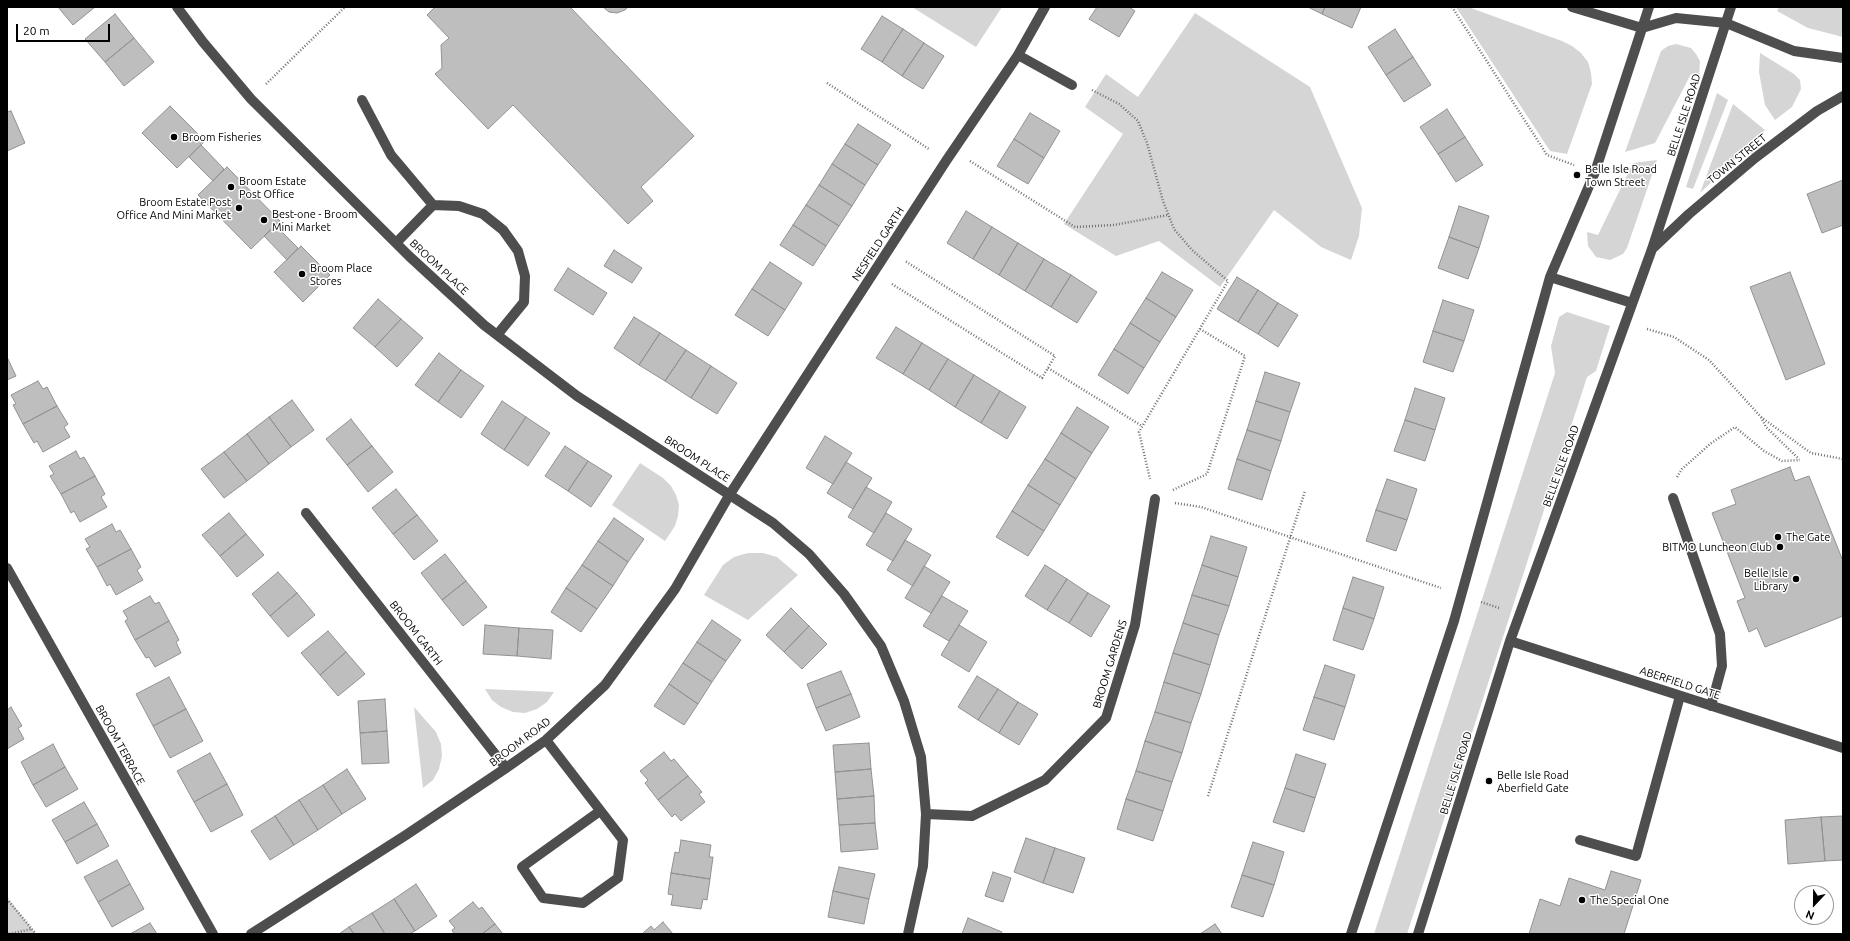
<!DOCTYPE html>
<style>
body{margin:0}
#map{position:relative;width:1850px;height:941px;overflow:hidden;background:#fff;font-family:Ubuntu,sans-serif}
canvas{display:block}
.frame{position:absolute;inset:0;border:8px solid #000;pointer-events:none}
.north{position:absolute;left:1794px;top:885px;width:40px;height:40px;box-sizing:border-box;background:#fff;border:1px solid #999;border-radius:50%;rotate:202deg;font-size:11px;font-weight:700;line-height:16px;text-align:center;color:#000}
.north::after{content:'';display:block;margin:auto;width:14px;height:18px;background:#000;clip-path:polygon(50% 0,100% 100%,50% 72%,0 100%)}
.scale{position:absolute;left:16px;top:24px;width:94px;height:18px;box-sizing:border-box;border:2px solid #000;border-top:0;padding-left:5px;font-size:12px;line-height:14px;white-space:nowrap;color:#000;-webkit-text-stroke:3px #fff;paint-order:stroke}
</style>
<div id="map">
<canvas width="1850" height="941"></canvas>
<div class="frame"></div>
<div class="north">N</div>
<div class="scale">20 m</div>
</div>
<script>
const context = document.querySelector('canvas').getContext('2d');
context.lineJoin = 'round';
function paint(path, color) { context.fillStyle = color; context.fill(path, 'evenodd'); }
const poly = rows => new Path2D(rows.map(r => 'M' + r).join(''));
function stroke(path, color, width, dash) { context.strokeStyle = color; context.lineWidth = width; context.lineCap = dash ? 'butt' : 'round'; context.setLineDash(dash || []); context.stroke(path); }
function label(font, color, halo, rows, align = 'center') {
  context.font = font + ' Ubuntu,sans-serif'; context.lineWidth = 3; context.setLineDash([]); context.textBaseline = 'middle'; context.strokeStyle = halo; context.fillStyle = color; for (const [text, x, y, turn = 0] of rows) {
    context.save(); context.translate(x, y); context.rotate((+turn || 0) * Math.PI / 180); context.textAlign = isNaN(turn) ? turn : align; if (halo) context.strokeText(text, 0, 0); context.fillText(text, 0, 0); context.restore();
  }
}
const green = poly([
 [912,7,1002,7,976,47],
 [1456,7,1468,7,1562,41,1572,46,1581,53,1588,62,1591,73,1592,84,1567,154,1550,151],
 [1779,7,1843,7,1843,37,1808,28,1777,11],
 [1195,13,1310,87,1362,208,1359,236,1351,260,1321,247,1274,210,1220,287,1159,241,1116,256,1064,224,1123,134,1085,107,1106,74,1138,97],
 [1676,44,1691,48,1696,54,1700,61,1699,77,1691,74,1655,143,1625,152,1661,51,1668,46],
 [1760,53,1794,74,1800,80,1801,89,1792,107,1775,120,1765,105,1759,72],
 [1717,93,1728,100,1693,189,1686,187],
 [1733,104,1765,130,1700,193],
 [1657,160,1627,248,1623,254,1610,260,1596,257,1588,246,1587,232,1598,235,1633,163],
 [1567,312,1610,326,1596,371,1587,377,1407,934,1374,934,1555,373,1551,346,1559,317],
 [640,463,663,478,671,486,676,495,679,505,678,516,675,526,665,541,612,505],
 [748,553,763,553,777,557,798,575,748,620,704,595,723,565,734,557],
 [485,689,554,692,547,702,537,709,525,713,513,712,501,707,492,700],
 [414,707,436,732,441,744,442,756,439,769,433,780,423,788],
 [7,899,10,901,36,934,7,934]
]);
const building = poly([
 [58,7,95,7,73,25,58,7],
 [435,7,570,7,694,136,641,187,653,201,628,224,513,105,488,129,435,74,442,68,441,45,449,38,427,15,435,7],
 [603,7,628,7,625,10,617,13,609,12,603,7],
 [1097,7,1129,7,1135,11,1119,37,1089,19,1097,7],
 [1308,7,1325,7,1322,14,1308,7],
 [1325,7,1361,7,1352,28,1322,14,1325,7],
 [115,14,134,38,105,62,85,39,115,14],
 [882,16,903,29,882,62,861,49,882,16],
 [903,29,924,43,902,76,882,62,903,29],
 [1395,29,1413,57,1386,75,1368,47,1395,29],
 [134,38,154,62,124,86,105,62,134,38],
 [924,43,944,56,923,89,902,76,924,43],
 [1413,57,1431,85,1404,102,1386,75,1413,57],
 [170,106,205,141,177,168,142,133,170,106],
 [1447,109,1465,137,1438,154,1420,127,1447,109],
 [11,111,25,143,7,151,7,112,11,111],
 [1030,113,1060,131,1044,158,1014,139,1030,113],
 [858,124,891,145,878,165,845,144,858,124],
 [1465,137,1483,165,1456,182,1438,154,1465,137],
 [1014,139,1044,158,1028,184,997,166,1014,139],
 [845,144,878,165,865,185,832,164,845,144],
 [201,145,224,169,213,181,189,157,201,145],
 [832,164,865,185,852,206,819,185,832,164],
 [227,167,280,221,251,249,198,195,227,167],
 [1843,180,1843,225,1822,233,1807,194,1843,180],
 [819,185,852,206,839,226,806,205,819,185],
 [806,205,839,226,826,246,793,225,806,205],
 [1459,206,1489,216,1479,248,1449,237,1459,206],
 [966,211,992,227,973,259,947,243,966,211],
 [275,225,298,248,287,260,264,236,275,225],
 [793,225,826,246,813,266,780,245,793,225],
 [992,227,1018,243,999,275,973,259,992,227],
 [1449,237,1479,248,1468,279,1438,268,1449,237],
 [1018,243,1044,259,1025,291,999,275,1018,243],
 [301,246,330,275,303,302,274,272,301,246],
 [614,250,642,268,632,283,604,266,614,250],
 [1044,259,1071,275,1051,307,1025,291,1044,259],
 [770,262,802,283,785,310,752,289,770,262],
 [568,268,607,293,593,315,554,290,568,268],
 [1162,272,1193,290,1176,317,1146,298,1162,272],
 [1790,272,1825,364,1786,380,1750,287,1790,272],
 [1071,275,1097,292,1077,323,1051,307,1071,275],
 [1237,277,1258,290,1238,322,1217,309,1237,277],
 [752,289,785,310,768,336,735,315,752,289],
 [1258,290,1278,303,1258,334,1238,322,1258,290],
 [1146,298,1176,317,1160,342,1130,323,1146,298],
 [378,299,401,319,375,347,353,328,378,299],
 [1443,300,1474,310,1464,341,1433,331,1443,300],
 [1278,303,1298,315,1278,347,1258,334,1278,303],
 [634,317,660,333,639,365,614,348,634,317],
 [401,319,423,338,397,367,375,347,401,319],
 [1130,323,1160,342,1144,368,1114,349,1130,323],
 [896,327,922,343,903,374,876,358,896,327],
 [1433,331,1464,341,1453,372,1423,362,1433,331],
 [660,333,686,350,665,381,639,365,660,333],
 [922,343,948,359,929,390,903,374,922,343],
 [1114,349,1144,368,1128,394,1098,375,1114,349],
 [686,350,711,366,691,398,665,381,686,350],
 [439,353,461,370,438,402,415,385,439,353],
 [7,357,16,376,7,380,7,357],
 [948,359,974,375,955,407,929,390,948,359],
 [711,366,737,383,717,414,691,398,711,366],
 [461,370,484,386,461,418,438,402,461,370],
 [1265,372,1300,383,1290,412,1256,401,1265,372],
 [974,375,1000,391,981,423,955,407,974,375],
 [38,381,43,389,47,387,57,406,23,424,13,405,16,404,11,395,38,381],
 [1415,388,1445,398,1435,430,1405,420,1415,388],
 [1000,391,1026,407,1007,439,981,423,1000,391],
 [292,400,314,430,291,447,269,417,292,400],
 [502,401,526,417,504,450,481,434,502,401],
 [1256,401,1290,412,1281,441,1247,430,1256,401],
 [57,406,68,424,64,427,70,437,43,452,37,441,34,443,23,424,57,406],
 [1077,407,1109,427,1092,453,1061,433,1077,407],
 [269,417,291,447,269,464,247,434,269,417],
 [526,417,550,433,528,466,504,450,526,417],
 [351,419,372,446,347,465,326,439,351,419],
 [1405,420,1435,430,1425,461,1394,451,1405,420],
 [1247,430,1281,441,1271,471,1237,459,1247,430],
 [1061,433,1092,453,1076,479,1045,459,1061,433],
 [247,434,269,464,247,481,224,452,247,434],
 [825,436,852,453,833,484,806,468,825,436],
 [372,446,393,472,368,492,347,465,372,446],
 [565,446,588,461,568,491,545,476,565,446],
 [76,451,80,459,84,457,95,476,61,494,50,476,54,474,49,466,76,451],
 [224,452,247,481,224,498,201,469,224,452],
 [1045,459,1076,479,1060,505,1028,485,1045,459],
 [1237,459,1271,471,1262,500,1228,489,1237,459],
 [588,461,612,476,591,507,568,491,588,461],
 [846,462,872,478,853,509,827,493,846,462],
 [1790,467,1795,481,1809,476,1843,561,1843,616,1765,647,1757,628,1749,632,1737,601,1745,598,1712,513,1736,504,1731,490,1790,467],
 [95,476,105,494,101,497,107,507,80,522,74,511,71,513,61,494,95,476],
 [1387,479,1417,489,1407,520,1376,510,1387,479],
 [1028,485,1060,505,1044,531,1012,511,1028,485],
 [866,487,892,502,874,533,848,517,866,487],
 [396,489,417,515,393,534,372,508,396,489],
 [1376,510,1407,520,1396,551,1366,541,1376,510],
 [1012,511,1044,531,1028,556,996,537,1012,511],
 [229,513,246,534,220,556,202,535,229,513],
 [886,513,912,529,893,561,866,545,886,513],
 [417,515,438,541,414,560,393,534,417,515],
 [614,518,644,539,628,562,598,541,614,518],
 [112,524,116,532,120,530,131,549,97,567,86,549,90,547,85,539,112,524],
 [246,534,264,555,237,577,220,556,246,534],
 [1211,536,1247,547,1238,577,1202,565,1211,536],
 [905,540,931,555,913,586,887,570,905,540],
 [598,541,628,562,613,586,582,565,598,541],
 [131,549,141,567,137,570,143,580,116,595,110,584,107,586,97,567,131,549],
 [445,554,466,581,442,600,421,573,445,554],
 [582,565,613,586,597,609,566,588,582,565],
 [1045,565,1067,579,1047,610,1025,596,1045,565],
 [1202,565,1238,577,1229,606,1192,595,1202,565],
 [924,566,950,582,931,613,905,598,924,566],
 [278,572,297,593,270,616,252,594,278,572],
 [1353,577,1384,587,1374,619,1343,608,1353,577],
 [1067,579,1088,593,1069,623,1047,610,1067,579],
 [466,581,487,607,463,626,442,600,466,581],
 [566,588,597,609,581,632,551,612,566,588],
 [297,593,315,615,288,637,270,616,297,593],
 [1088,593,1110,606,1091,637,1069,623,1088,593],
 [1192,595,1229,606,1219,635,1183,623,1192,595],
 [150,596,155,604,159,602,169,621,135,640,125,621,128,619,123,611,150,596],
 [942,596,968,611,949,641,923,626,942,596],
 [791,608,809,626,784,652,766,635,791,608],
 [1343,608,1374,619,1363,650,1333,640,1343,608],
 [712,620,741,640,726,661,697,642,712,620],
 [169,621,179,640,176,642,181,653,155,667,149,657,146,658,135,640,169,621],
 [1183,623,1219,635,1210,665,1173,653,1183,623],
 [485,625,519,628,517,656,483,654,485,625],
 [959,625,987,642,969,672,941,655,959,625],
 [809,626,827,644,802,669,784,652,809,626],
 [519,628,553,630,551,659,517,656,519,628],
 [328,631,346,652,320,675,301,653,328,631],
 [697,642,726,661,712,682,683,663,697,642],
 [346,652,365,674,338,696,320,675,346,652],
 [1173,653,1210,665,1201,694,1164,682,1173,653],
 [683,663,712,682,698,704,669,684,683,663],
 [1325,665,1355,675,1345,707,1314,697,1325,665],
 [841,671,851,694,816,708,807,684,841,671],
 [977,676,998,689,978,720,958,707,977,676],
 [169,677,186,709,153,726,136,694,169,677],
 [1164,682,1201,694,1191,723,1155,712,1164,682],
 [669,684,698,704,684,725,654,706,669,684],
 [998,689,1018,702,999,733,978,720,998,689],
 [851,694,860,717,826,731,816,708,851,694],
 [1314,697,1345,707,1334,740,1303,730,1314,697],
 [385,699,387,731,360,733,358,701,385,699],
 [1018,702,1038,714,1019,745,999,733,1018,702],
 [11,707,22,726,18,728,24,739,7,749,7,710,11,707],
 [186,709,203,741,170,758,153,726,186,709],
 [1155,712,1191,723,1182,753,1145,741,1155,712],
 [387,731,389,763,362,764,360,733,387,731],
 [1145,741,1182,753,1172,782,1136,771,1145,741],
 [869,743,871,769,835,772,833,745,869,743],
 [53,744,65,767,33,785,21,762,53,744],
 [664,752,671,761,674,759,688,776,658,800,645,783,648,780,640,771,664,752],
 [210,753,227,784,194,802,177,771,210,753],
 [1296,754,1326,764,1315,798,1285,788,1296,754],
 [65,767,78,789,46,807,33,785,65,767],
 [347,769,366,799,342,814,323,785,347,769],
 [871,769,874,796,837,799,835,772,871,769],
 [1136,771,1172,782,1163,811,1126,799,1136,771],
 [688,776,702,792,699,794,705,802,681,821,675,814,672,817,658,800,688,776],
 [227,784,243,815,211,832,194,802,227,784],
 [323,785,342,814,318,830,299,800,323,785],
 [1285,788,1315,798,1304,832,1273,822,1285,788],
 [874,796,875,823,839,825,837,799,874,796],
 [1126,799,1163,811,1153,841,1117,829,1126,799],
 [299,800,318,830,294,845,275,816,299,800],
 [84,802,97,824,65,842,52,820,84,802],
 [275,816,294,845,270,860,251,831,275,816],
 [1843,816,1843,860,1825,861,1821,817,1843,816],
 [1821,817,1825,861,1788,864,1785,820,1821,817],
 [875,823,878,849,841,852,839,825,875,823],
 [97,824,109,846,77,864,65,842,97,824],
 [1026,838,1055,848,1043,883,1014,872,1026,838],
 [681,840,711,845,709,857,713,857,710,879,671,873,675,852,679,853,681,840],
 [1253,842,1284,852,1274,885,1242,875,1253,842],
 [1055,848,1085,858,1073,893,1043,883,1055,848],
 [117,860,130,884,98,902,84,877,117,860],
 [839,867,875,874,869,899,833,891,839,867],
 [1611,871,1641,880,1624,934,1529,934,1540,899,1560,906,1569,878,1605,890,1611,871],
 [993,872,1011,878,1003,902,985,896,993,872],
 [671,873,710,879,707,900,703,899,701,909,671,905,673,895,668,894,671,873],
 [1242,875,1274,885,1263,917,1231,907,1242,875],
 [130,884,144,909,112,927,98,902,130,884],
 [416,884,437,916,415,931,394,899,416,884],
 [833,891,869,899,864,924,828,917,833,891],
 [394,899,415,931,409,934,385,934,372,913,394,899],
 [473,902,479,909,482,907,495,924,482,934,454,934,452,930,455,928,449,921,473,902],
 [372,913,385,934,354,934,349,927,372,913],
 [968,918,1002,932,1001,934,962,934,968,918],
 [663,922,673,934,642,934,651,926,654,930,663,922],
 [150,923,157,934,130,934,150,923],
 [495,924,503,934,482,934,495,924],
 [1215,924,1222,934,1200,934,1215,924],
 [349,927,354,934,339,934,349,927]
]);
const path = poly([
 [1452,7,1547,155,1574,165],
 [827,83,929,149],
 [266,84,345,7],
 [1092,90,1119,104,1138,121,1147,143,1163,201,1174,229,1192,250,1228,281,1139,432,1150,479],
 [970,161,1075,227,1114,225,1168,215],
 [892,284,1042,378,1055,356,905,261],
 [1647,329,1674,337,1709,360,1761,417,1811,453,1843,459],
 [1048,368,1142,426],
 [1761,417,1766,427,1799,459],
 [1677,477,1682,469,1710,444,1735,427,1764,451,1782,461,1800,460],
 [1173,490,1207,474,1245,356,1200,329],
 [1175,503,1201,507,1441,588],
 [1481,602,1499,608],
 [1208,796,1305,491],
 [7,899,36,934],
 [9,934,32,929]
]);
const minor = poly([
 [177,7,203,42,251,99,409,256,484,325,577,396,773,523,809,554,844,594,881,646,904,701,921,757,926,814,923,866,908,934],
 [1572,7,1642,28],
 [1642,28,1676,18,1726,23,1794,51,1843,58],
 [1018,55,1072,85],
 [362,100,391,155,433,205],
 [396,243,433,205,459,206,483,214,503,230,518,251,525,276,524,302,497,335],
 [1653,248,1689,214,1755,158,1817,111,1843,96],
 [1550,277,1632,303],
 [1673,498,1720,634,1722,666,1711,706],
 [306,513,506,768],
 [7,568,213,934],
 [1510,641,1843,748],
 [546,740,623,840,618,878,583,903,543,898,522,867,600,811],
 [926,814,972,816,1045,780,1106,718,1135,625,1155,499],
 [1580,840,1636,856,1680,696],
 [251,934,406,835,506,768,546,740,605,685,675,589,730,494,946,161,1018,55,1045,7],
 [1351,934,1454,621,1550,277,1595,172,1649,7],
 [1418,934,1510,641,1652,249,1731,7]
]);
const markers = [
 [174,137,4,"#000"],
 [1577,175,4,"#000"],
 [231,187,4,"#000"],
 [239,208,4,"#000"],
 [264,220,4,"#000"],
 [302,274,4,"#000"],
 [1778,537,4,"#000"],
 [1780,547,4,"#000"],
 [1796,579,4,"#000"],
 [1489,781,4,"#000"],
 [1582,900,4,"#000"]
];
const streetNames = [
 ["BELLE ISLE ROAD",1684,115,-72],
 ["TOWN STREET",1737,159,-39],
 ["NESFIELD GARTH",878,244,-57],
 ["BROOM PLACE",439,267,43],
 ["BROOM PLACE",697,459,33],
 ["BELLE ISLE ROAD",1561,466,-70],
 ["BROOM GARTH",416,633,52],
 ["BROOM GARDENS",1110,664,-73],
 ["ABERFIELD GATE",1680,683,18],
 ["BROOM ROAD",520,742,-37],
 ["BROOM TERRACE",120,745,61],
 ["BELLE ISLE ROAD",1456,773,-73]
];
const poiNames = [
 ["Broom Fisheries",182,137],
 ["Belle Isle Road",1585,169],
 ["Town Street",1585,182],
 ["Broom Estate",239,181],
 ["Post Office",239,194],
 ["Broom Estate Post",231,202,"right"],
 ["Office And Mini Market",231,215,"right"],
 ["Best-one - Broom",272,214],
 ["Mini Market",272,227],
 ["Broom Place",310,268],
 ["Stores",310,281],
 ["The Gate",1786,537],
 ["BITMO Luncheon Club",1772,547,"right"],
 ["Belle Isle",1788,573,"right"],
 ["Library",1788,586,"right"],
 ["Belle Isle Road",1497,775],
 ["Aberfield Gate",1497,788],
 ["The Special One",1590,900]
];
paint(green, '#d5d5d5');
paint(building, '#bebebe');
stroke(building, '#929292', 1);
stroke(path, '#707070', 2.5, [1, 2]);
stroke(minor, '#4e4e4e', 10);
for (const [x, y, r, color] of markers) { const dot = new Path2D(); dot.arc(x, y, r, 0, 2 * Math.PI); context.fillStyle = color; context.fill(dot); stroke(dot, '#fff', 1.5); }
label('11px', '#000', '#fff', streetNames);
label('11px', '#000', '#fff', poiNames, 'left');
</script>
